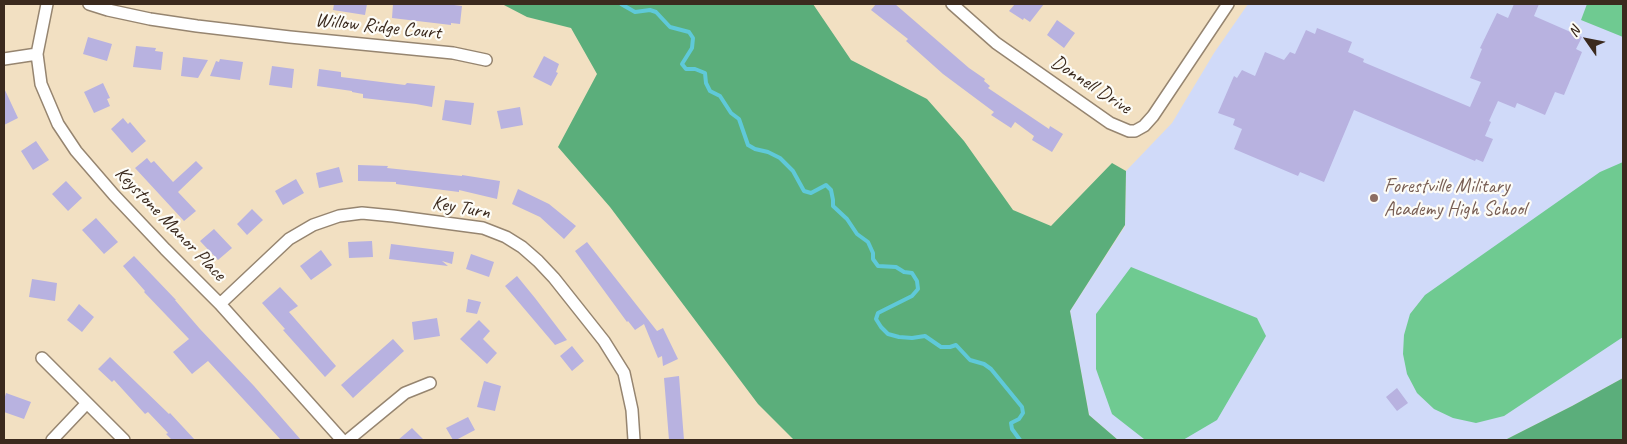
<!DOCTYPE html>
<style>
body{margin:0}
#map{position:relative;width:1627px;height:444px;overflow:hidden;background:#f2e0c2;font-family:Caveat,sans-serif}
canvas{display:block}
.frame{position:absolute;inset:0;border:5px solid #3b2a1e;pointer-events:none}
.north{position:absolute;left:1562px;top:15px;width:50px;height:50px;-webkit-text-stroke:4px #fdfcf7;paint-order:stroke;rotate:303deg;font-size:14px;font-weight:700;line-height:20px;text-align:center;color:#3b2a1e}
.north::after{content:'';display:block;margin:auto;width:18px;height:22px;background:#3b2a1e;clip-path:polygon(50% 0,100% 100%,50% 72%,0 100%)}
</style>
<div id="map">
<canvas width="1627" height="444"></canvas>
<div class="frame"></div>
<div class="north">N</div>
</div>
<script>
const context = document.querySelector('canvas').getContext('2d');
context.lineJoin = 'round';
function paint(path, color) { context.fillStyle = color; context.fill(path, 'evenodd'); }
const poly = rows => new Path2D(rows.map(r => 'M' + r).join(''));
function stroke(path, color, width, dash) { context.strokeStyle = color; context.lineWidth = width; context.lineCap = dash ? 'butt' : 'round'; context.setLineDash(dash || []); context.stroke(path); }
function label(font, color, halo, rows, align = 'center') {
  context.font = font + ' Caveat,sans-serif'; context.lineWidth = 4.5; context.setLineDash([]); context.textBaseline = 'middle'; context.strokeStyle = halo; context.fillStyle = color; for (const [text, x, y, turn = 0] of rows) {
    context.save(); context.translate(x, y); context.rotate((+turn || 0) * Math.PI / 180); context.textAlign = isNaN(turn) ? turn : align; if (halo) context.strokeText(text, 0, 0); context.fillText(text, 0, 0); context.restore();
  }
}
const built = poly([
 [1248,4,1623,4,1623,378,1572,406,1505,440,1118,440,1089,415,1070,311,1125,226,1126,171,1172,123,1214,53]
]);
const green = poly([
 [1587,4,1623,4,1623,37,1581,20],
 [1623,162,1623,337,1504,416,1476,423,1453,418,1434,409,1417,393,1407,374,1403,354,1404,335,1410,314,1425,295,1600,172],
 [1131,267,1257,318,1266,336,1217,420,1183,440,1144,439,1112,414,1096,369,1096,314]
]);
const forest = poly([
 [502,4,813,4,851,60,927,99,964,141,1013,210,1051,226,1112,163,1126,171,1125,225,1070,311,1089,415,1118,440,794,440,758,404,610,207,558,147,597,74,571,28,527,17],
 [1623,378,1623,440,1505,440,1572,406]
]);
const stream = poly([
 [621,4,635,12,650,10,656,12,670,27,689,32,693,38,692,48,682,64,686,69,695,69,705,73,706,83,710,91,720,96,731,113,739,119,748,145,755,149,768,152,780,158,793,171,804,191,811,193,826,185,831,190,833,200,833,206,847,219,857,234,868,242,873,253,873,259,878,266,896,267,904,272,912,273,917,281,918,289,912,296,878,313,876,319,881,327,888,334,899,337,912,338,925,336,941,347,950,347,956,345,970,360,984,364,991,369,1022,407,1023,413,1019,419,1011,423,1012,429,1020,440]
]);
const building = poly([
 [334,4,367,4,365,15,333,10],
 [393,4,455,4,454,5,462,6,460,24,451,23,451,25,392,18],
 [876,4,895,4,969,68,985,79,984,81,990,86,988,88,1049,129,1050,126,1063,134,1052,152,1032,140,1034,136,1015,122,1011,128,991,115,994,112,943,74,906,41,908,39,871,10],
 [1015,4,1044,4,1030,22,1024,18,1023,20,1009,11],
 [1514,4,1539,4,1534,16,1582,37,1576,49,1582,52,1564,95,1555,92,1545,115,1517,103,1515,108,1498,101,1489,121,1491,122,1485,136,1493,139,1483,162,1476,159,1475,161,1354,110,1324,182,1300,172,1298,176,1234,149,1242,129,1233,125,1235,119,1218,113,1234,76,1237,78,1242,70,1255,76,1265,52,1284,60,1290,52,1295,54,1306,30,1315,34,1317,28,1352,42,1348,52,1364,59,1363,62,1470,107,1481,82,1470,78,1482,49,1480,48,1497,13,1508,18],
 [1057,20,1075,33,1064,48,1047,35],
 [88,37,112,44,107,61,83,54],
 [136,46,156,48,155,51,163,52,161,70,133,67],
 [544,56,559,64,556,72,558,73,551,86,533,77],
 [183,57,208,60,198,78,181,76],
 [220,59,243,62,240,80,210,76,216,61,219,62],
 [272,66,294,69,292,88,269,85],
 [319,69,341,72,341,77,405,85,407,83,435,86,432,107,416,104,363,98,363,94,352,92,352,91,317,86],
 [103,83,110,98,107,99,110,106,94,113,84,92],
 [4,88,18,118,4,125],
 [445,100,474,103,471,125,442,120],
 [520,107,523,125,501,129,497,111],
 [123,118,128,124,130,122,146,141,132,153,111,129],
 [36,141,49,160,33,170,21,151],
 [147,158,151,163,154,161,173,182,196,161,203,168,178,192,196,211,184,221,135,168],
 [358,165,388,166,387,168,462,176,462,175,500,181,497,199,459,190,459,192,396,184,396,182,358,181],
 [339,167,343,182,319,188,316,173],
 [296,179,304,193,283,205,275,191],
 [66,181,82,198,68,211,52,194],
 [518,189,549,204,576,226,564,239,540,217,512,204],
 [252,209,263,220,247,235,237,224],
 [96,218,118,242,104,254,82,230],
 [214,229,232,248,218,260,200,241],
 [372,241,373,257,349,258,348,242],
 [587,242,657,331,663,328,678,359,663,366,662,356,658,358,644,324,635,330,628,321,627,322,575,251],
 [391,244,454,252,452,264,442,261,448,266,389,259],
 [321,250,332,265,311,280,300,266],
 [471,254,494,262,489,277,466,269],
 [134,256,176,300,175,300,200,329,254,386,301,440,281,440,208,361,192,374,173,352,189,339,144,292,145,291,123,266],
 [517,276,535,298,567,340,555,345,505,286],
 [32,279,57,283,55,301,29,297],
 [280,287,298,306,289,312,336,366,325,377,283,330,285,329,262,303],
 [468,299,481,302,477,314,466,312],
 [79,304,94,317,82,332,67,320],
 [437,318,440,336,414,340,412,322],
 [479,320,490,331,483,339,497,353,487,364,460,339],
 [393,339,404,351,353,398,341,385],
 [572,346,584,361,572,371,560,356],
 [110,357,169,414,170,413,195,440,172,440,166,434,168,433,148,412,145,414,114,380,112,382,98,369],
 [679,376,684,440,669,440,664,378],
 [484,381,501,386,495,411,477,407],
 [1397,388,1408,403,1397,411,1386,397],
 [6,393,31,402,24,419,4,412,4,400],
 [468,417,475,430,456,440,453,440,446,428],
 [412,428,424,440,398,440]
]);
const street = poly([
 [47,4,37,54,41,84,58,124,76,151,114,195,165,249,220,304,342,440],
 [89,4,108,10,150,19,197,26,290,37,453,53,486,60],
 [952,4,996,43,1110,123,1129,131,1135,131,1144,126,1153,116,1228,4],
 [4,59,37,54],
 [220,304,289,239,313,225,339,216,362,213,393,216,483,228,506,237,522,247,538,261,554,278,604,341,624,373,632,410,634,440],
 [42,358,124,440],
 [52,440,87,403],
 [348,440,405,393,430,383]
]);
const markers = [
 [1374,198,5,"#8d6e63"]
];
const streetNames = [
 ["Willow Ridge Court",378,27,6],
 ["Donnell Drive",1091,85,33],
 ["Key Turn",461,208,10],
 ["Keystone Manor Place",170,224,46]
];
const educationNames = [
 ["Forestville Military",1384,187],
 ["Academy High School",1384,210]
];
paint(built, '#d0daf9');
paint(green, '#6fca91');
paint(forest, '#5bae7b');
stroke(stream, '#5fc9d9', 4);
paint(building, '#b8b2e0');
stroke(street, '#968570', 14);
stroke(street, '#fff', 11);
for (const [x, y, r, color] of markers) { const dot = new Path2D(); dot.arc(x, y, r, 0, 2 * Math.PI); context.fillStyle = color; context.fill(dot); stroke(dot, '#fdfcf7', 2); }
label('20px', '#3b2a1e', '#fdfcf7', streetNames);
label('20px', '#785e54', '#fdfcf7', educationNames, 'left');
</script>
